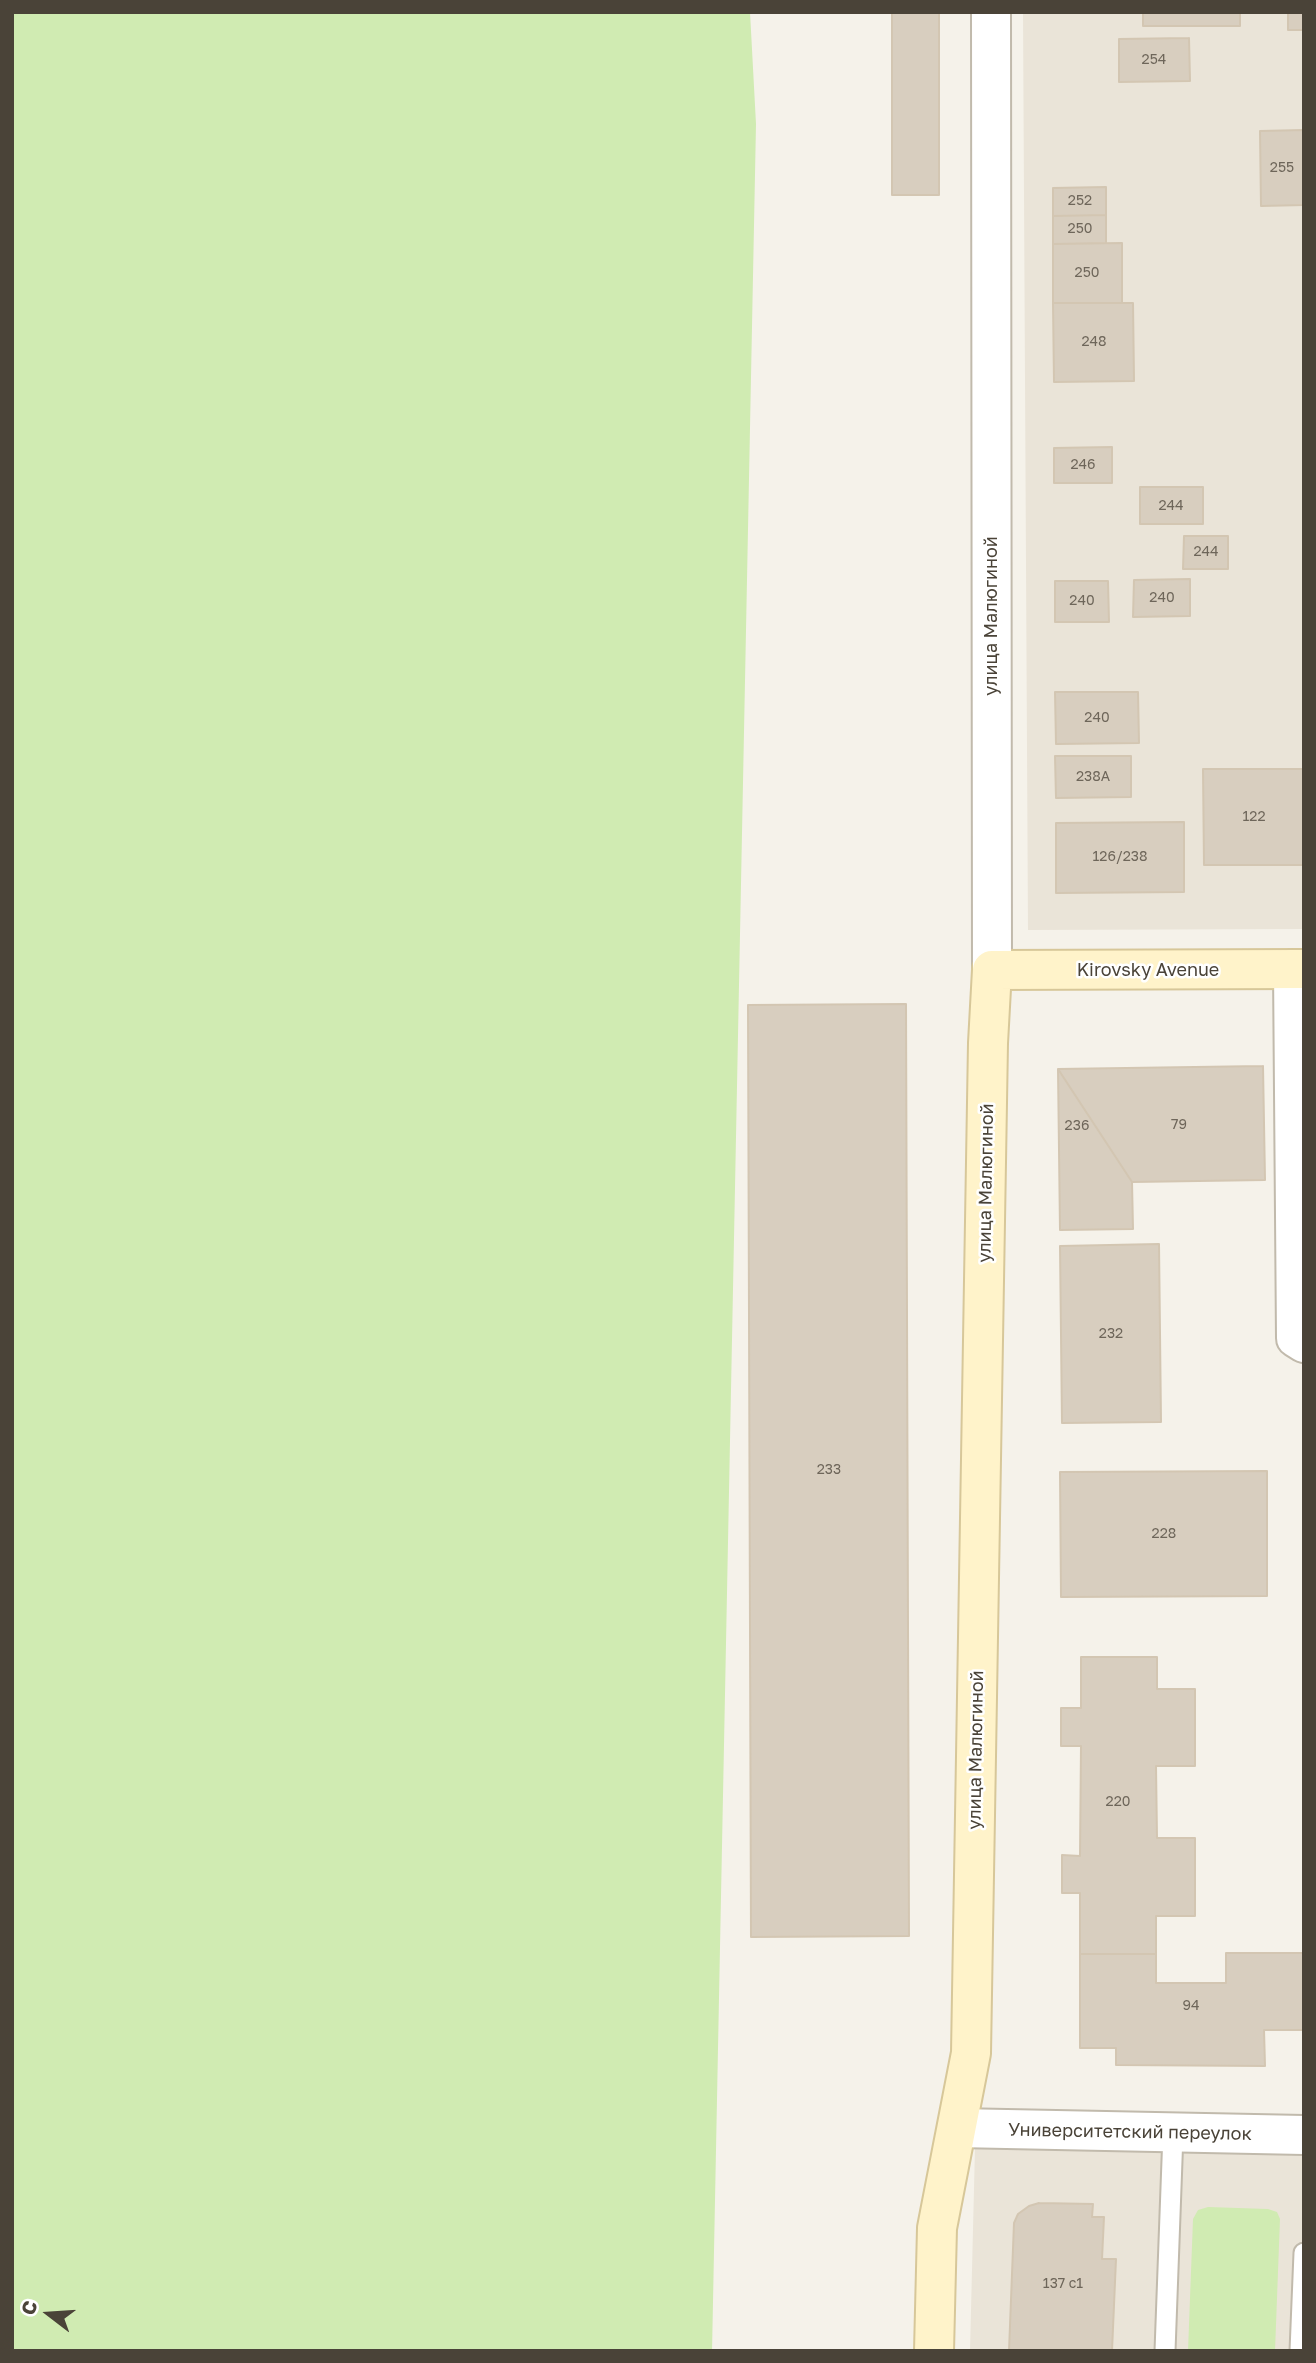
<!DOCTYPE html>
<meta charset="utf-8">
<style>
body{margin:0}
#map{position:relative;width:1316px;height:2363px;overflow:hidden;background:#f5f2ea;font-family:"Golos Text",sans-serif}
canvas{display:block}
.frame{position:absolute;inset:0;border:14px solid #4a4338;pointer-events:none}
.north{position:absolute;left:14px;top:2279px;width:70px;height:70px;-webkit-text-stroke:5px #fff;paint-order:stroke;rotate:287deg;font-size:19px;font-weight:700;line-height:28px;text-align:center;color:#4a4338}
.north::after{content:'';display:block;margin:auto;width:24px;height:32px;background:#4a4338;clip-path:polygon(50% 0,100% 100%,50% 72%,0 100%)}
</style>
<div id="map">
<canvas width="1316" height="2363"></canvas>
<div class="frame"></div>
<div class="north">С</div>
</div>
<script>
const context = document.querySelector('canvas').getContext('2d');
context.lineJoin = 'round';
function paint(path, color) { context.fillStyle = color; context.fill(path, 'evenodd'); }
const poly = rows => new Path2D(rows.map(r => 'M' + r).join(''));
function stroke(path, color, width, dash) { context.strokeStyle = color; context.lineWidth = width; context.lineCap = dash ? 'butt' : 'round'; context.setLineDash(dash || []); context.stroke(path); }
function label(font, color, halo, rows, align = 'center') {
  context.font = font + ' "Golos Text",sans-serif'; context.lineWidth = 5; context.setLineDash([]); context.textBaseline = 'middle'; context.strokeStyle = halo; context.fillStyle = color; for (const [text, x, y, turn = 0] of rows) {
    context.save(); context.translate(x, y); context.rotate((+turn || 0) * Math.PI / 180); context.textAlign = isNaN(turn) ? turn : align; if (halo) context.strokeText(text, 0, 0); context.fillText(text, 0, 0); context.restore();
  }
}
const residential = poly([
 [1023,12,1304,12,1304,929,1028,930],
 [975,2148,1304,2155,1304,2351,970,2351]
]);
const green = poly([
 [12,12,750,12,756,124,712,2351,12,2351],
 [1208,2207,1268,2209,1277,2212,1280,2219,1275,2351,1188,2351,1193,2219,1198,2210]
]);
const building = poly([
 [860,12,939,12,939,195,892,195,892,13,860,12],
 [1143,12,1240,12,1240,26,1143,26,1143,12],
 [1288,12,1304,12,1304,30,1288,30,1288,12],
 [1189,38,1190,81,1119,82,1119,39,1189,38],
 [1304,130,1304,205,1261,206,1260,131,1304,130],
 [1106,187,1106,215,1053,216,1053,188,1106,187],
 [1106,215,1106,243,1053,244,1053,216,1106,215],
 [1122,243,1122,303,1053,303,1053,244,1122,243],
 [1053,303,1133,303,1134,381,1054,382,1053,303],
 [1112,447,1112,483,1054,483,1054,448,1112,447],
 [1140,487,1203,487,1203,524,1140,524,1140,487],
 [1184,536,1228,536,1228,569,1183,569,1184,536],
 [1190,579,1190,616,1133,617,1134,580,1190,579],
 [1055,581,1108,581,1109,622,1055,622,1055,581],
 [1055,692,1138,692,1139,743,1056,744,1055,692],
 [1055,756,1131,756,1131,797,1056,798,1055,756],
 [1203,769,1304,769,1304,865,1204,865,1203,769],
 [1184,822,1184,892,1056,893,1056,823,1184,822],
 [906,1004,909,1936,751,1937,748,1005,906,1004],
 [1263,1066,1265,1180,1132,1182,1058,1069,1263,1066],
 [1058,1069,1132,1182,1133,1229,1060,1230,1058,1069],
 [1159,1244,1161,1422,1062,1423,1060,1246,1159,1244],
 [1267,1471,1267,1596,1061,1597,1060,1472,1267,1471],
 [1081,1657,1157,1657,1157,1689,1195,1689,1195,1766,1156,1766,1157,1838,1195,1838,1195,1916,1156,1916,1156,1954,1080,1954,1080,1893,1062,1893,1062,1855,1080,1856,1081,1746,1061,1746,1061,1708,1081,1708,1081,1657],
 [1226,1953,1303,1953,1303,2030,1264,2030,1265,2066,1116,2065,1116,2048,1080,2048,1080,1954,1156,1954,1156,1983,1226,1983,1226,1953],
 [1039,2203,1093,2204,1092,2217,1104,2217,1102,2259,1116,2259,1112,2351,1009,2351,1014,2223,1018,2214,1029,2206,1039,2203]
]);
const service = poly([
 [1165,2351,1173,2133],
 [1300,2351,1304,2253]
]);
const minor = poly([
 [1293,969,1296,1338,1304,1343],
 [957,2128,1304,2135]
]);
const tertiary = poly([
 [991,12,992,970]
]);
const secondary = poly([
 [934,2351,937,2228,971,2053,988,1043,992,970,1304,969]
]);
const numberNames = [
 ["254",1154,60],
 ["255",1282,168],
 ["252",1080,201],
 ["250",1080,229],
 ["250",1087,273],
 ["248",1094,342],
 ["246",1083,465],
 ["244",1171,506],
 ["244",1206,552],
 ["240",1162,598],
 ["240",1082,601],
 ["240",1097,718],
 ["238А",1093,777],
 ["122",1254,817],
 ["126/238",1120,857],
 ["79",1179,1125],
 ["236",1077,1126],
 ["232",1111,1334],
 ["233",829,1470],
 ["228",1164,1534],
 ["220",1118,1802],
 ["94",1191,2006],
 ["137 с1",1063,2284]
];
const streetNames = [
 ["улица Малюгиной",991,616,-90],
 ["Kirovsky Avenue",1148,970],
 ["улица Малюгиной",986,1183,-89],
 ["улица Малюгиной",976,1750,-89],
 ["Университетский переулок",1130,2132,1]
];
paint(residential, '#eae4d8');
paint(green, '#d0ebb2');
paint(building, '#d8cebf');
stroke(building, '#d3c6b2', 2);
stroke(service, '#c1baac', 23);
stroke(minor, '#c1baac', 42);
stroke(tertiary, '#c1baac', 42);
stroke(secondary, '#d7c799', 42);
stroke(service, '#fff', 19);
stroke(minor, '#fff', 38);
stroke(tertiary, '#fff', 38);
stroke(secondary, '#fff3ca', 38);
label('14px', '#6e665a', null, numberNames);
label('18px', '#4a4338', '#fff', streetNames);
</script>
